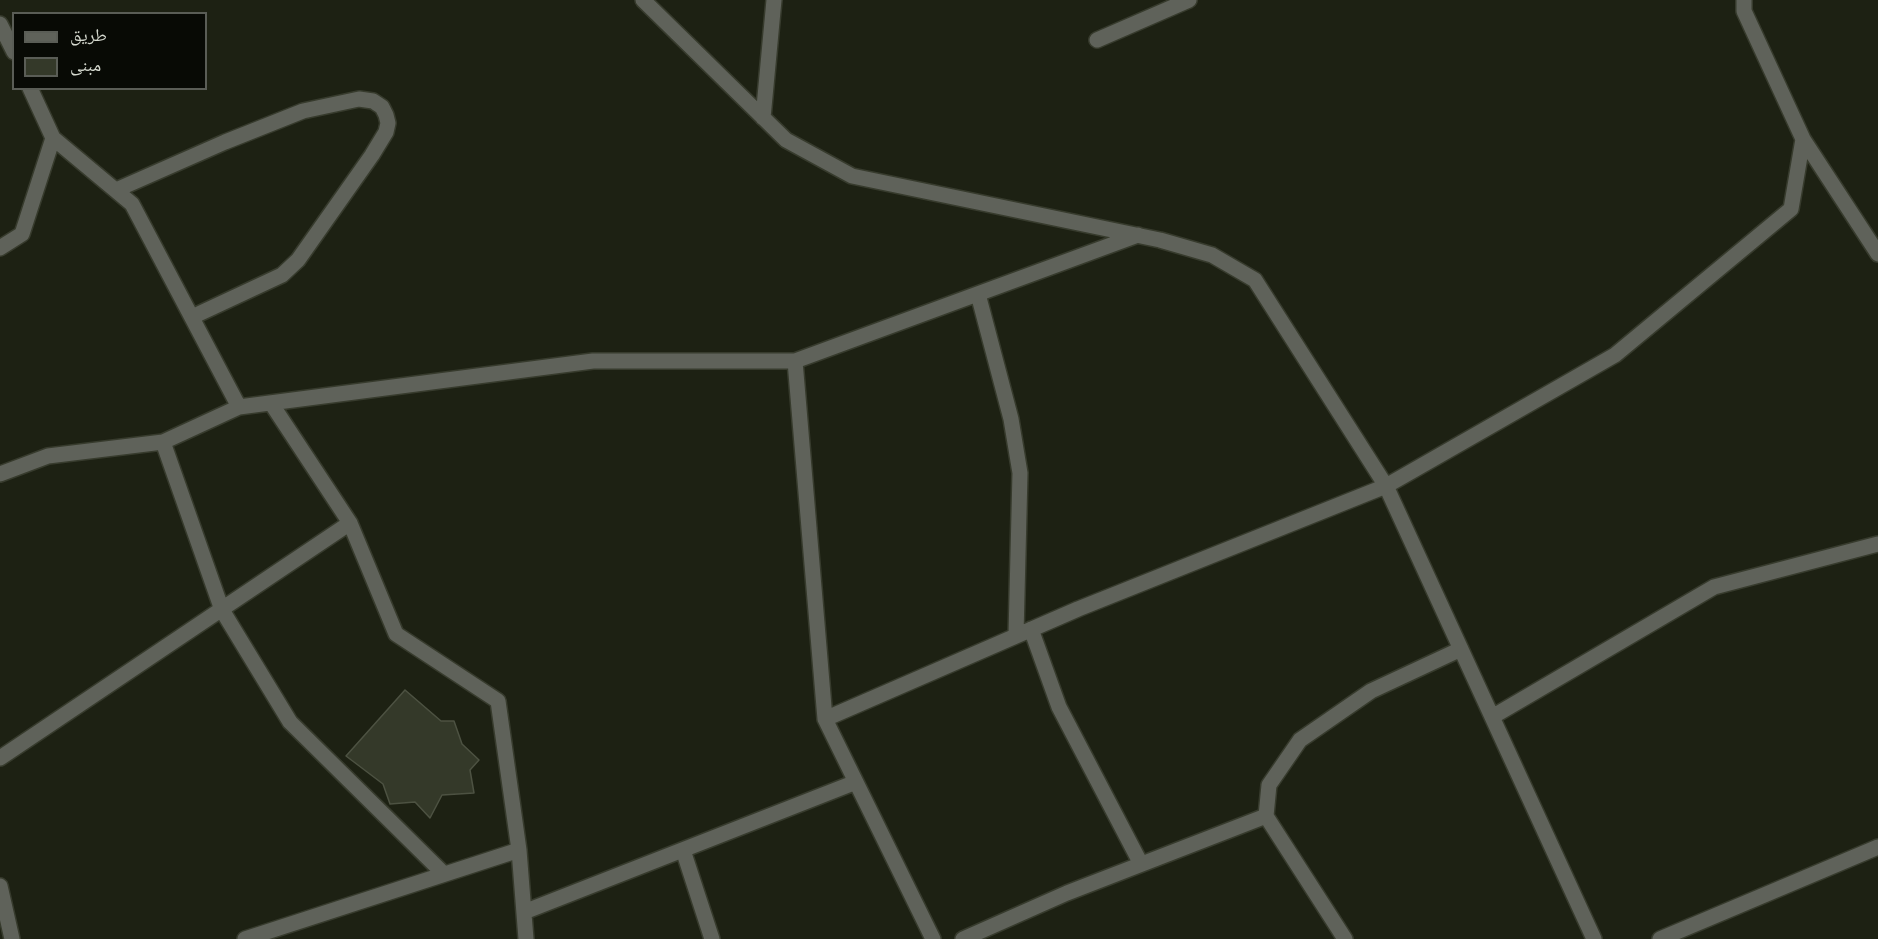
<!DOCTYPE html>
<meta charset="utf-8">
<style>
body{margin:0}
#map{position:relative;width:1878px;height:939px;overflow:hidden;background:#1d2113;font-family:"IBM Plex Sans","Noto Naskh Arabic",sans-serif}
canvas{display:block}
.legend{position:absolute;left:12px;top:12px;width:195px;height:78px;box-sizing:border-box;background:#080a05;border:2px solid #5a5d56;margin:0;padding:8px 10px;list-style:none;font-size:18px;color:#d5d9cf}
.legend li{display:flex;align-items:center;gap:12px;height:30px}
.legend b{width:30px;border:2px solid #5a5d56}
</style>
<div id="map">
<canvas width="1878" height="939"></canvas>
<ul class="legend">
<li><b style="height:8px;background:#5f625a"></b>طريق</li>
<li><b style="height:16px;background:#343929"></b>مبنى</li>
</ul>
</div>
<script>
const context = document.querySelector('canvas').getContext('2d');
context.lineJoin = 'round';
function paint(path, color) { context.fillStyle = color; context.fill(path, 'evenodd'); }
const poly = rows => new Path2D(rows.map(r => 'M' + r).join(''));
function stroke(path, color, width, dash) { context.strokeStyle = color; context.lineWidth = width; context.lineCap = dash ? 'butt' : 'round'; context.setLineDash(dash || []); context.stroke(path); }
const building = poly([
 [405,690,441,721,454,721,462,744,479,760,470,770,474,793,442,795,430,818,415,802,390,804,383,784,346,756,405,690]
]);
const minor = poly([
 [643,0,786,140,852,176,1160,240,1212,255,1255,280,1386,486,1594,939],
 [0,24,14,52],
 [1097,40,1189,0],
 [30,88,53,138,132,204,239,407],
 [763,118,774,0],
 [1803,139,1878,254],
 [116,190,225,142,303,111,359,99,373,101,382,107,386,115,388,123,386,132,372,155,298,260,282,275,192,317],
 [0,248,22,234,53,138],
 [978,294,1011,419,1020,473,1016,635],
 [795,361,825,719,933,939],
 [271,403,350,523,396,634,498,701,519,850,526,939],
 [163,442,222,610,290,722,444,874],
 [0,474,48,456,163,442,239,407,593,361,795,361,1138,235],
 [1031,629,1059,707,1141,864],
 [1492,717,1714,587,1878,544],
 [825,719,1078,609,1386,486,1615,355,1791,209,1803,139,1744,11,1744,0],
 [0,758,350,523],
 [683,850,712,939],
 [0,886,12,939],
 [524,912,856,782],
 [245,939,519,850],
 [963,939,1067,893,1266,816],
 [1345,939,1266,816,1269,785,1300,740,1371,691,1461,649],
 [1660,939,1878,847]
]);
paint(building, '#343929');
stroke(building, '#4d5242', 1.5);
stroke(minor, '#373b2d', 18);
stroke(minor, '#5f625a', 15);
</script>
